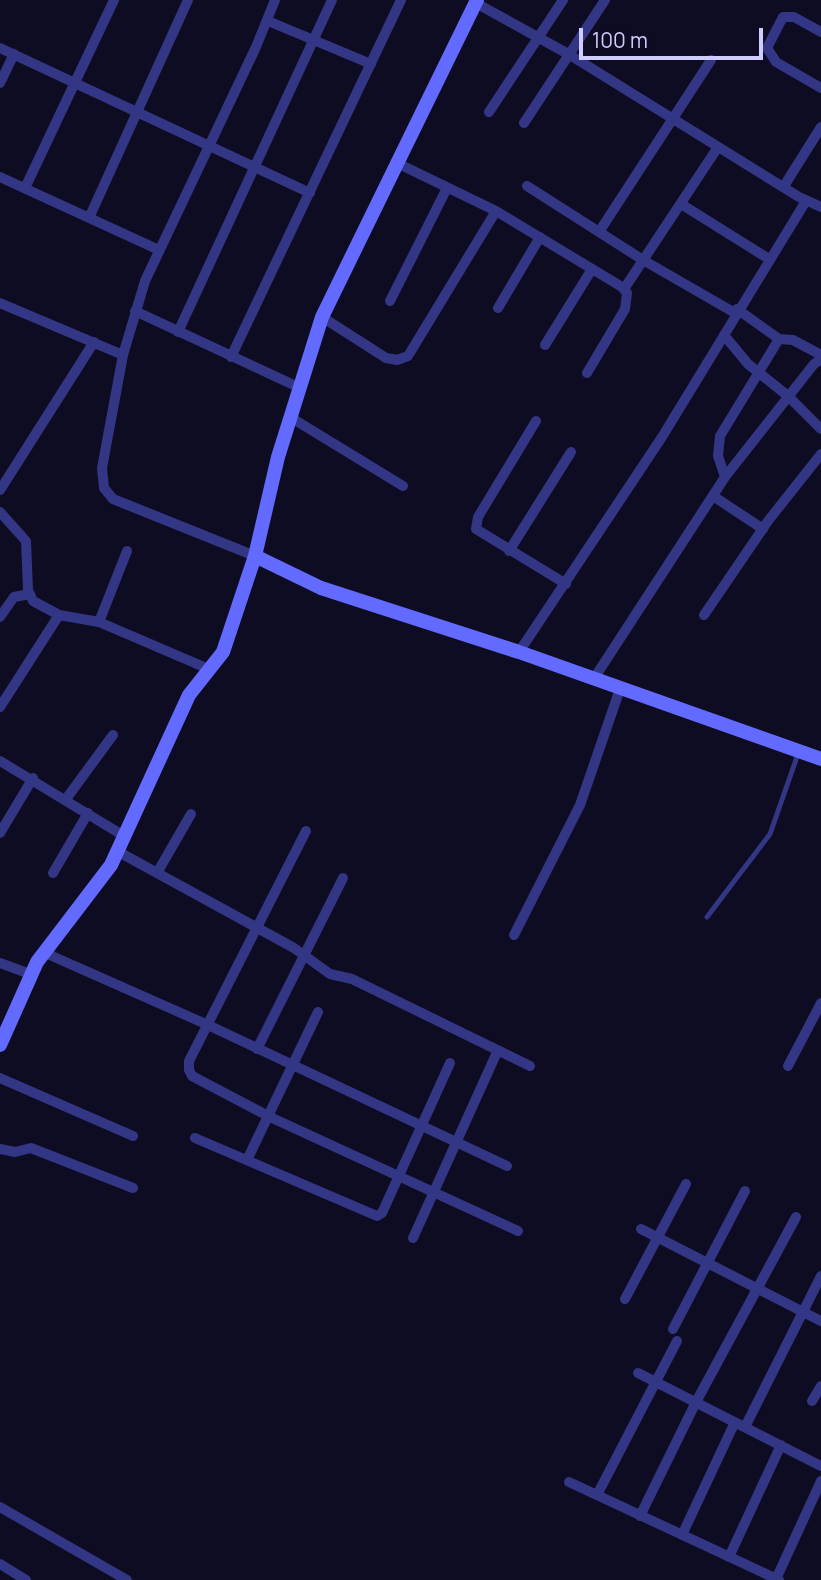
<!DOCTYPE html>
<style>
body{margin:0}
#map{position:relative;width:821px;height:1580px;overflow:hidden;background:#0e0c22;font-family:Manrope,sans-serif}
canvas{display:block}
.scale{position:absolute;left:579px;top:28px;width:184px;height:32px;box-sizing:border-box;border:4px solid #cfccff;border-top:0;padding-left:9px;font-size:21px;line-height:24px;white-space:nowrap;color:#cfccff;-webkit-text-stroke:5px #0e0c22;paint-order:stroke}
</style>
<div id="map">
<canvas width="821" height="1580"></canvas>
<div class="scale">100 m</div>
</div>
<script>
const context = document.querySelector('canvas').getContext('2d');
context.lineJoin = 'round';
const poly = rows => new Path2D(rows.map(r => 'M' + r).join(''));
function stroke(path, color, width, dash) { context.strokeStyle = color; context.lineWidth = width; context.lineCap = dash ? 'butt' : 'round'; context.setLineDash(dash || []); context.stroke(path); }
const lane = poly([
 [707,917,770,834,798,754]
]);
const street = poly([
 [476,3,570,55,799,197,821,207],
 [268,21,371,64],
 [821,32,794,17,783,17,767,48,776,62,821,88],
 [0,48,310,193],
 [0,83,14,54],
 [489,112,563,0],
 [524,123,605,0],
 [399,164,496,211,622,287,627,293,625,309,587,373],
 [0,177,159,250],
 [527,186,643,260,735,313],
 [784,186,821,127],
 [25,188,114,0],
 [681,204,769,259],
 [89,218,188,0],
 [599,232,711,60],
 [624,289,718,147],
 [390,301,447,188],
 [0,303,123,355],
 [498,308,540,237],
 [737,309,779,339,793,340,821,355],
 [135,311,298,387],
 [322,317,386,358,397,360,408,356,496,211],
 [178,332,332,0],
 [724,335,748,364,788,396,821,429],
 [545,345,592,269],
 [231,357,401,0],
 [290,417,403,486],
 [536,421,478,517,476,529,566,584],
 [725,477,718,456,720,436,779,339],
 [0,490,94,342],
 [713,496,763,529],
 [0,512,26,541,28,590,33,601,59,615,99,622,211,670],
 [509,551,571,452],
 [255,556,113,499,104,488,102,468,123,355,145,281,256,47,275,0],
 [704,615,768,521,821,454],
 [0,617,14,597,30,594],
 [99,622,127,551],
 [519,652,662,437,806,201],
 [593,680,725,477,814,364,821,359],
 [0,707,59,615],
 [0,761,124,836],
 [66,799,113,735],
 [306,831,189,1061,189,1070,192,1076,270,1117,518,1231],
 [0,833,33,778],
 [117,851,294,948,330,974,352,979,530,1066],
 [53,873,88,813],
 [157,873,191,814],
 [514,935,580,805,620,689],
 [43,952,208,1025,507,1166],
 [0,963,30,974],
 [257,1049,343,878],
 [788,1066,821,1003],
 [0,1078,133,1136],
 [195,1138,377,1216,382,1213,450,1063],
 [0,1149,15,1152,31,1148,133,1188],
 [247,1160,318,1012],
 [641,1229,821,1321],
 [413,1238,498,1050],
 [625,1299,686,1184],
 [673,1329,745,1191],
 [638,1373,821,1466],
 [812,1401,821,1386],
 [745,1427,821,1276],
 [569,1482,779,1580],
 [597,1495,677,1341],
 [0,1507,127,1580],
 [640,1516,696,1402,796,1217],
 [682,1535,735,1422],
 [729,1557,781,1445],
 [0,1564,26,1580],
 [776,1579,821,1481]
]);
const secondary = poly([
 [255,556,321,588,519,652,821,759],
 [0,1045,37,962,111,865,189,695,223,652,255,556,278,457,322,317,477,0]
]);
stroke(lane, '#333684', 5);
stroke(street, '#333684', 10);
stroke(secondary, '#636aff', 14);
</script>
